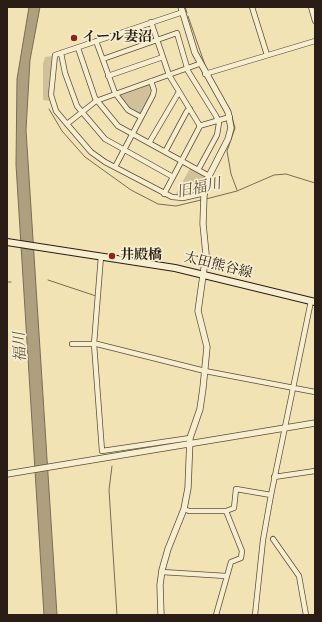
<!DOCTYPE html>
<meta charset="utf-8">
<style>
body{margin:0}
#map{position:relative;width:322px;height:622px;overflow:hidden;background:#f2e3b5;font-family:Cardo,serif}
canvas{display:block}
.frame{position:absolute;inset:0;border:8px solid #291d16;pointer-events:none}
</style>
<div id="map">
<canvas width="322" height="622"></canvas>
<div class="frame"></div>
</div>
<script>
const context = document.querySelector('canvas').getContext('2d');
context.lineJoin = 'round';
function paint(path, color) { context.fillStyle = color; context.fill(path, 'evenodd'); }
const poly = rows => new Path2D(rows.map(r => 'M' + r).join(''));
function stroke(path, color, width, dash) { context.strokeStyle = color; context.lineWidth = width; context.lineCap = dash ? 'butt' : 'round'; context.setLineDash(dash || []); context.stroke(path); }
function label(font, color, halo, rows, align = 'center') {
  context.font = font + ' Cardo,"Noto Serif JP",serif'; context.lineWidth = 3.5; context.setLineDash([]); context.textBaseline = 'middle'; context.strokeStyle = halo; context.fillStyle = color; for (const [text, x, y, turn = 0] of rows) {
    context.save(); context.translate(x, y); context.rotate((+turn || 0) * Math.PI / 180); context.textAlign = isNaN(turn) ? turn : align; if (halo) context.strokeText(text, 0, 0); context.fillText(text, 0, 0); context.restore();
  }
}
const green = poly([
 [52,56,49,87,50,101,43,100,43,64,45,57],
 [149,84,153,92,141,114,139,115,131,111,118,96,119,94],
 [190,168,205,176,202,190,188,195,175,196]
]);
const water = poly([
 [29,7,40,7,30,60,26,130,57,615,44,615,16,165,17,79,29,7]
]);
const stream = poly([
 [185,7,187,13],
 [188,16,205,65],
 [49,109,62,131,85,157,131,190,158,204,176,206,201,200],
 [231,113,235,128,227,151,231,174,237,190],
 [206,199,237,191,274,175,286,174,315,183],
 [48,280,96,296],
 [7,282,11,282],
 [112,466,109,490,117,615]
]);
const minor = poly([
 [252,7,267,55],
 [311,7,315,21],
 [183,12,55,55,51,95,56,111,67,124,91,152,105,162,172,197,183,198,205,193],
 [151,22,169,75,200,126,164,194],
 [96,41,115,93,128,110,141,117],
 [78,48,95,98,118,126,209,176],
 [61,53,65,73,77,106,105,139,173,177],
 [103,59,177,33,188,71,216,116,219,123,217,135,198,170],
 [205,74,315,41],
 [108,76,163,57],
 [67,124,96,101,199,64],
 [199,126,230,117],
 [149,143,179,92],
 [165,152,187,111,190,109],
 [115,167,153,95,154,90,151,81],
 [101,256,94,344,102,451,190,438],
 [72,344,97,344,205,371,315,392],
 [274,477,315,471],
 [184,509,189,511,226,511,234,508,236,489,271,495],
 [273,539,299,576,306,615],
 [162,572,226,576],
 [216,615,231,562,241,558,242,551,226,511],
 [255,615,263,540,271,495,311,301]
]);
const tertiary = poly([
 [7,474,315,423],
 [161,615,160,585,162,570,168,549,184,509,188,488,190,438,200,409,203,388,207,347,198,311,206,254,203,224,204,195,209,176,228,139,231,128,228,112,195,53,181,7]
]);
const secondary = poly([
 [7,242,175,268,315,302]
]);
const markers = [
 [74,38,4,"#8f2418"],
 [112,256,4,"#8f2418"]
];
const poiNames = [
 ["イール妻沼",82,38],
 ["井殿橋",120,256]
];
const streetNames = [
 ["太田熊谷線",218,266,14]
];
const waterNames = [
 ["旧福川",199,189,-12],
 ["福川",21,347,-93]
];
paint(green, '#d0c19a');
paint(water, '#aea07f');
stroke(water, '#796c55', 1);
stroke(stream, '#796c55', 1);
stroke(minor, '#5b4e3e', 6);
stroke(tertiary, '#5b4e3e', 7);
stroke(secondary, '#291d16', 8);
stroke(minor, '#f7edcf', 4.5);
stroke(tertiary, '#f7edcf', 5.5);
stroke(secondary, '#f7edcf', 6);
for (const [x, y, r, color] of markers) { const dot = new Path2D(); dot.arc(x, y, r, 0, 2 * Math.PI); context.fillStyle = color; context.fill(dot); stroke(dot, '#f7edcf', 1.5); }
label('bold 14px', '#291d16', '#f7edcf', poiNames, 'left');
label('14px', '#291d16', '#f7edcf', streetNames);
label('italic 15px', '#5e5140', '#f7edcf', waterNames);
</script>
